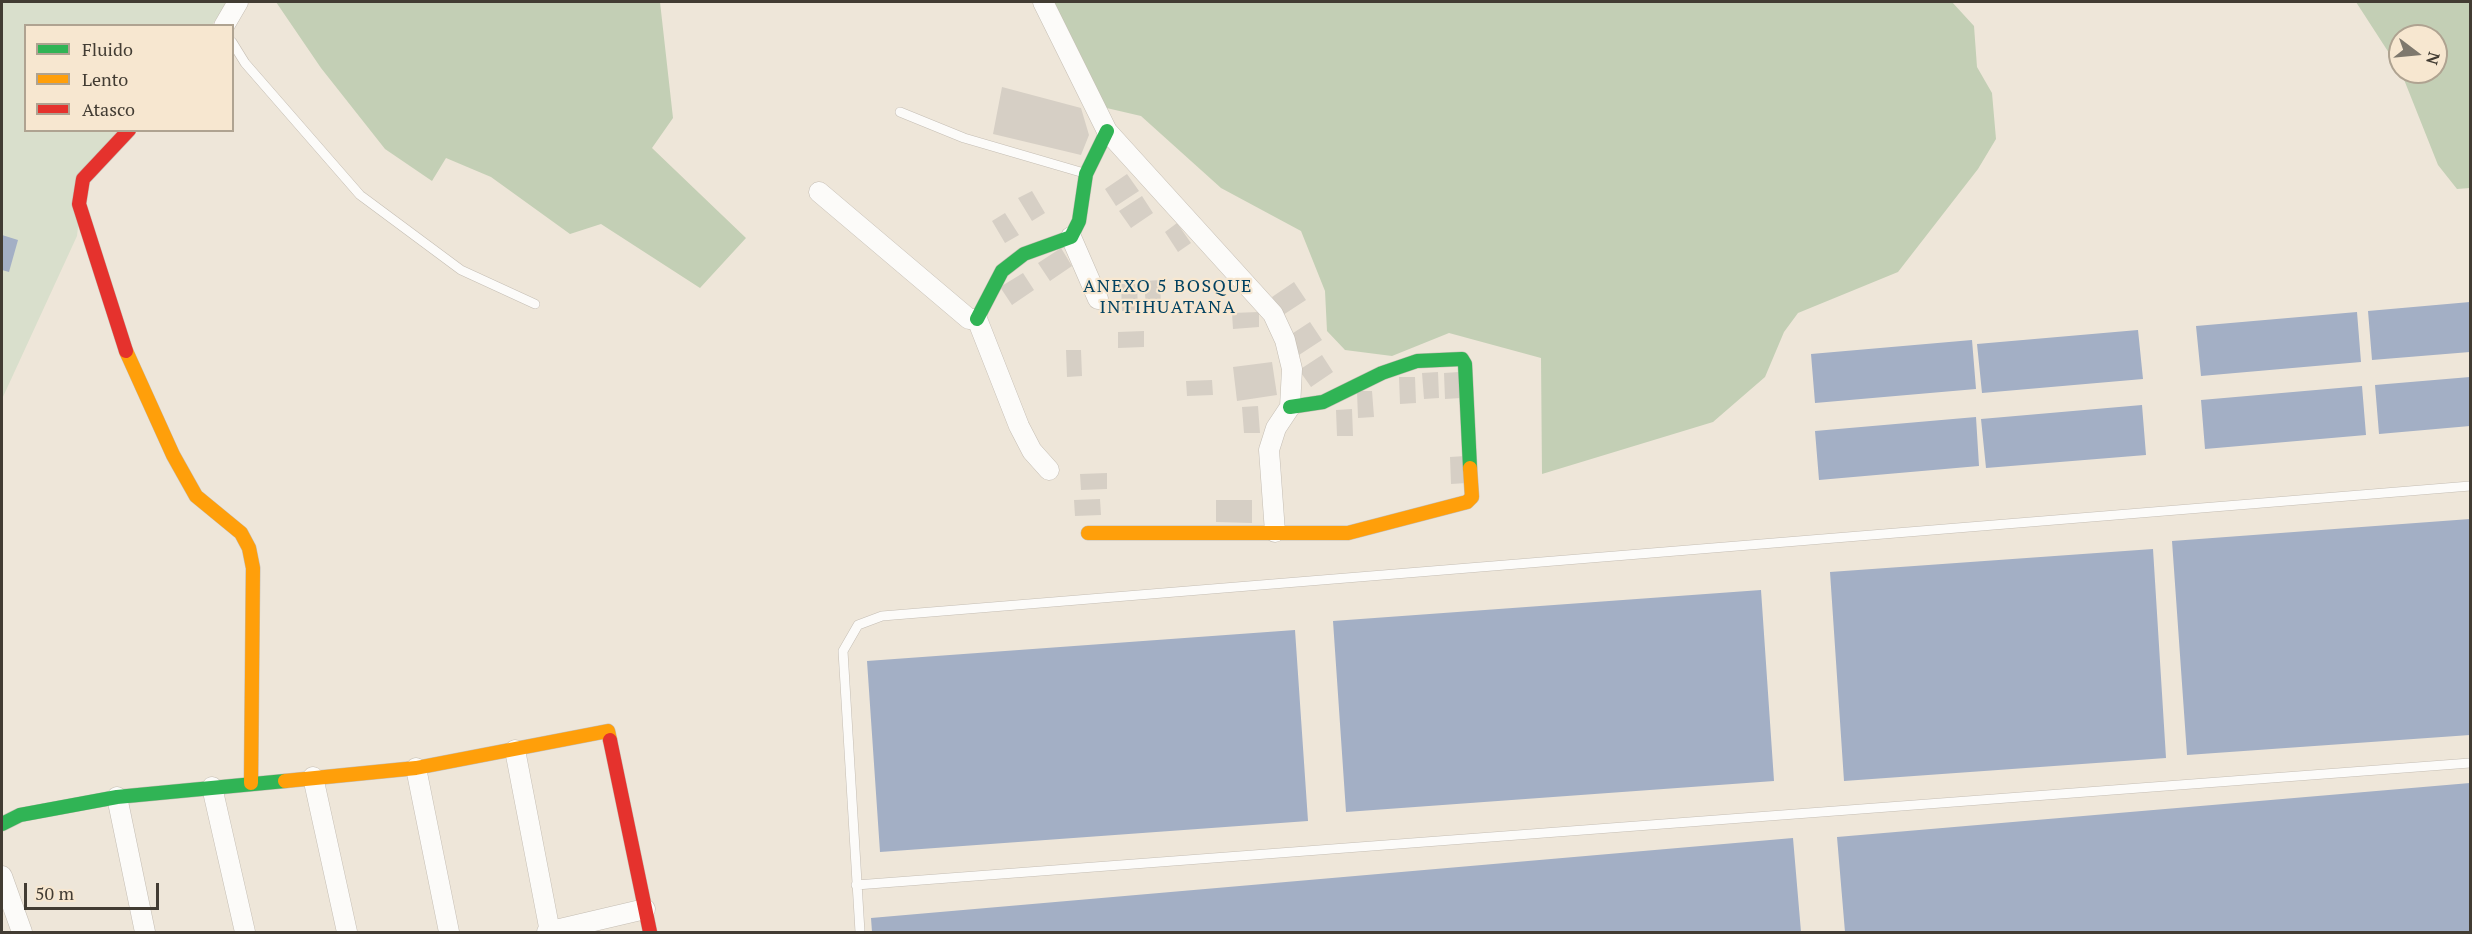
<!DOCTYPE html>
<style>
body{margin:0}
#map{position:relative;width:2472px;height:934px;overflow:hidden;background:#eee6d9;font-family:"PT Serif",serif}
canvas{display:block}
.frame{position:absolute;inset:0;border:3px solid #423c33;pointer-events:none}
.legend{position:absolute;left:24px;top:24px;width:210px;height:108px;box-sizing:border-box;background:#f7e7d0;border:2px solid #afa391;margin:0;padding:8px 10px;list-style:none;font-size:18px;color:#423c33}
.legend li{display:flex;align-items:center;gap:12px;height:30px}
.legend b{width:30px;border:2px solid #afa391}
.north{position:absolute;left:2388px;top:24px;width:60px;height:60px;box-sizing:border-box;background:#f7e7d0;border:2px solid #afa391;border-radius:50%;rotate:106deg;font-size:16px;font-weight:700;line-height:24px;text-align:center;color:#423c33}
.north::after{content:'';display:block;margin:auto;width:21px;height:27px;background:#7e786d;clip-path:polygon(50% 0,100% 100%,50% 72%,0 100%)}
.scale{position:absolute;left:24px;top:883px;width:135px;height:27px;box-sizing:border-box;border:3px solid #423c33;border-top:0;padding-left:8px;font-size:18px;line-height:21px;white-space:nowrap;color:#423c33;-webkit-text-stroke:4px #f7e7d0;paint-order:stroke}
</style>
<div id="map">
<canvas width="2472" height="934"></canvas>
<div class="frame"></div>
<ul class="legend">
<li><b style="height:8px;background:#30b455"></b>Fluido</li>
<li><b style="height:8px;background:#ff9f0a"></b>Lento</li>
<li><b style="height:8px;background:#e5322d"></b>Atasco</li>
</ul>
<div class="north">N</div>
<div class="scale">50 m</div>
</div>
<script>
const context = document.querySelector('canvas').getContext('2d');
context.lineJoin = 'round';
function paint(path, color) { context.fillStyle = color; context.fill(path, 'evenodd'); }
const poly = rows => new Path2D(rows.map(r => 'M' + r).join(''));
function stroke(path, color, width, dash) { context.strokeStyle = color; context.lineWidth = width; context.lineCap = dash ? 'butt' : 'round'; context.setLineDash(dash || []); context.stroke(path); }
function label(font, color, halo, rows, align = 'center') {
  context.font = font + ' "PT Serif",serif'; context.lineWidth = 4.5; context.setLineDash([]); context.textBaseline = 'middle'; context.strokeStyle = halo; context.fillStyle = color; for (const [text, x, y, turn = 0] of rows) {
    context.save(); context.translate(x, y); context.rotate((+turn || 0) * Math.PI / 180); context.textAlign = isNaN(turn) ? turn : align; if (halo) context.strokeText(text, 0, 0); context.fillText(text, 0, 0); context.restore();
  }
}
const green = poly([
 [2,2,228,2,212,25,26,26,26,130,118,131,85,166,77,236,2,399]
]);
const forest = poly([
 [276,2,660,2,673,118,652,148,746,238,700,288,601,224,570,234,491,177,446,158,432,181,385,149,321,68],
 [1046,2,1952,2,1974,26,1977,67,1992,93,1996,139,1978,169,1898,272,1798,313,1784,332,1765,377,1713,422,1542,474,1541,358,1449,333,1392,356,1345,350,1327,331,1325,291,1301,231,1221,188,1141,116,1098,106],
 [2356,2,2470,2,2470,188,2457,189,2438,165,2401,72,2436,72,2436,36,2400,36,2400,70]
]);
const water = poly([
 [2,235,18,240,9,272,2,270],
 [2470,302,2470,352,2372,360,2368,311],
 [2357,312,2361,362,2201,376,2196,326],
 [2138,330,2143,379,1982,393,1977,344],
 [1972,340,1976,389,1815,403,1811,354],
 [2470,377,2470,426,2379,434,2375,385],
 [2362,386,2366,435,2205,449,2201,400],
 [2142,405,2146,455,1986,468,1981,419],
 [1976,417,1979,466,1819,480,1815,431],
 [2470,519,2470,735,2187,755,2172,541],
 [2153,549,2166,758,1844,781,1830,572],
 [1761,590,1774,781,1346,812,1333,621],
 [1295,630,1308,821,880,852,867,661],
 [2470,783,2470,932,1845,932,1837,837],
 [1793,838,1801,932,872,932,871,918]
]);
const building = poly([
 [1002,87,1081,108,1089,135,1081,155,993,134],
 [1127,174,1139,191,1116,206,1105,189],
 [1032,191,1045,213,1032,221,1018,198],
 [1142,196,1153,213,1131,228,1119,211],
 [1005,213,1019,235,1005,243,992,221],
 [1177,223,1191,243,1178,252,1165,232],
 [1061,248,1072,266,1050,281,1038,263],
 [1023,273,1034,290,1012,305,1000,287],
 [1160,280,1161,306,1146,307,1144,281],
 [1294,282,1306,300,1283,315,1272,297],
 [1121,284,1137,284,1138,310,1122,311],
 [1259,312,1259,327,1233,329,1232,313],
 [1310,322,1322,340,1299,355,1287,337],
 [1144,331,1144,347,1118,348,1118,332],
 [1066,350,1081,350,1082,376,1067,377],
 [1322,355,1333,372,1311,387,1299,370],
 [1272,362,1277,395,1237,401,1233,367],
 [1438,372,1439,398,1424,399,1422,373],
 [1459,372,1461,398,1445,399,1444,373],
 [1399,377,1415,377,1416,403,1400,404],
 [1212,380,1213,395,1187,396,1186,381],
 [1357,391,1372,391,1374,417,1358,418],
 [1258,406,1260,433,1244,433,1242,407],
 [1352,409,1353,436,1337,436,1336,410],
 [1465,456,1467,483,1451,484,1450,457],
 [1107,473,1107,489,1081,490,1080,474],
 [1100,499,1101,515,1075,516,1074,500],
 [1216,500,1252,500,1252,523,1216,522]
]);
const lane = poly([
 [232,42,245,63,360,195,461,270,535,304],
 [900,112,964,138,1084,173],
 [856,885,2470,763],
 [860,932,843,651,858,625,882,616,2470,486]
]);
const street = poly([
 [1043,2,1107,131,1273,314,1285,340,1292,369,1290,407,1276,428,1269,450,1275,532],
 [224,26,238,2],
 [819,192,969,319,977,319,1019,426,1032,451,1049,470],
 [1071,237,1098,299],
 [515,750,550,932],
 [416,768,449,932],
 [313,777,347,932],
 [212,787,245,932],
 [117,797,145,932],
 [2,876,22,932],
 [547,932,645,909]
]);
const fast = poly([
 [977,319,1002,271,1024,254,1071,237,1079,221,1086,174,1107,131],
 [1290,407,1323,402,1382,373,1417,361,1462,359,1465,364,1470,468],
 [2,824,20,815,117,797,285,781]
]);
const slow = poly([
 [126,351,173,455,196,496,241,533,249,548,253,568,251,783],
 [1088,533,1348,533,1467,502,1472,497,1470,468],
 [285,781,416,768,608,731,610,740]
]);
const jam = poly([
 [126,351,79,204,83,179,129,130],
 [610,740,650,932]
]);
const neighbourhoodNames = [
 ["ANEXO 5 BOSQUE",1168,287],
 ["INTIHUATANA",1168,308]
];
paint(green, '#d9dfcc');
paint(forest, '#c3cfb5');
paint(water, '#a3afc5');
paint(building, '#d6cfc5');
stroke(lane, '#c4bdb3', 10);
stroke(street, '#c4bdb3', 21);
stroke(fast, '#c4bdb3', 15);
stroke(slow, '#c4bdb3', 15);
stroke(jam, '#c4bdb3', 15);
stroke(lane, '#fcfbf9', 9);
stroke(street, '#fcfbf9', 20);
stroke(fast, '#30b455', 14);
stroke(slow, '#ff9f0a', 14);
stroke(jam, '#e5322d', 14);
context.letterSpacing = '1.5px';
label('18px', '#014161', '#f7e7d0', neighbourhoodNames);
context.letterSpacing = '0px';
</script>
